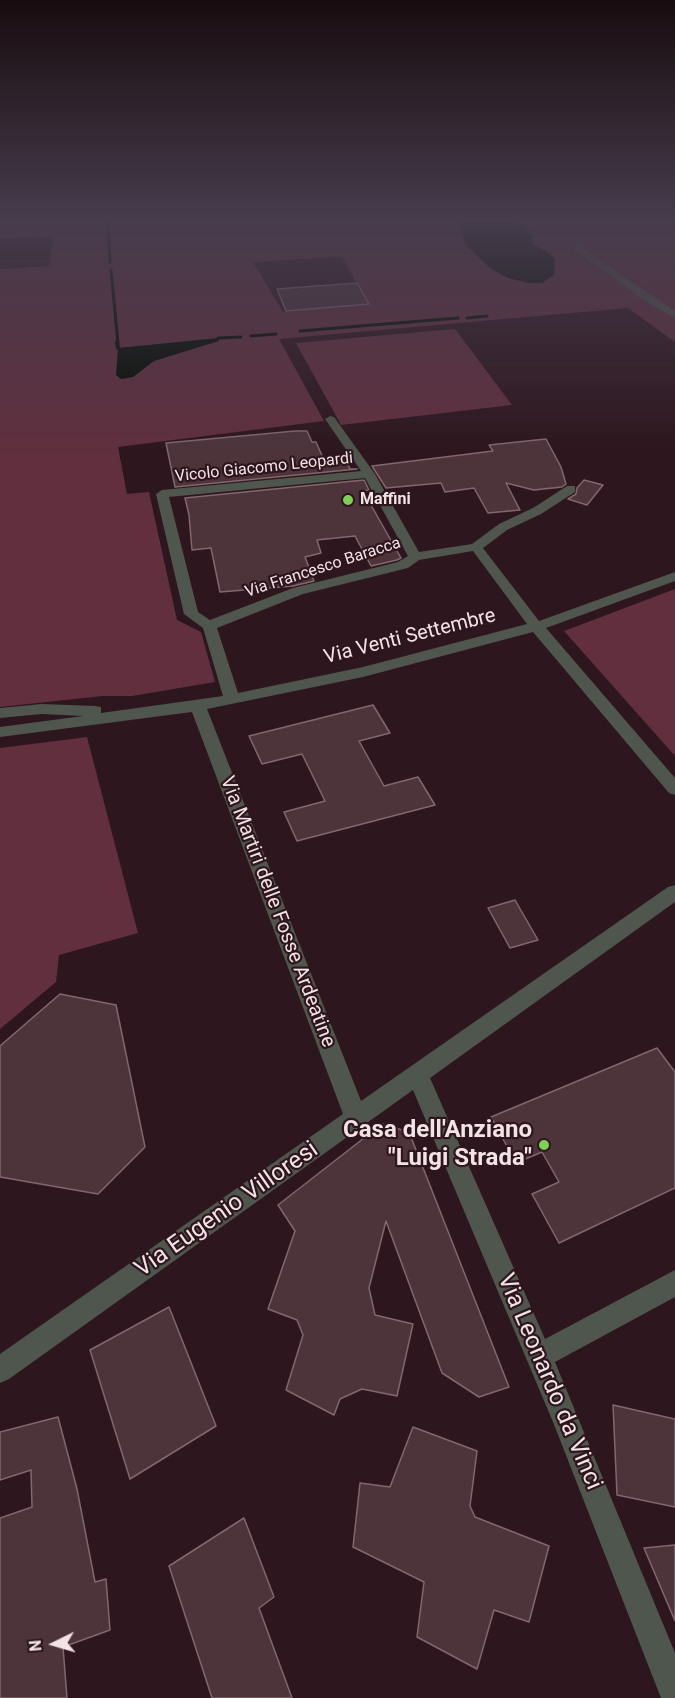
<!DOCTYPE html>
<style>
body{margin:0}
#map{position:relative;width:675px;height:1698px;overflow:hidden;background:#2d161d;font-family:Roboto,sans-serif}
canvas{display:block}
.north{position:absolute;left:24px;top:1614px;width:60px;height:60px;-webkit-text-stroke:4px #2d161d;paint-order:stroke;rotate:265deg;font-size:16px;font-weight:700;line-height:24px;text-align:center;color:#f3e2e6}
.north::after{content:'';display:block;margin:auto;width:21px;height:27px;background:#f3e2e6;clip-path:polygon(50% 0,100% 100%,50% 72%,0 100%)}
</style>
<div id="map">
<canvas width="675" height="1698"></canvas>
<div class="north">N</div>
</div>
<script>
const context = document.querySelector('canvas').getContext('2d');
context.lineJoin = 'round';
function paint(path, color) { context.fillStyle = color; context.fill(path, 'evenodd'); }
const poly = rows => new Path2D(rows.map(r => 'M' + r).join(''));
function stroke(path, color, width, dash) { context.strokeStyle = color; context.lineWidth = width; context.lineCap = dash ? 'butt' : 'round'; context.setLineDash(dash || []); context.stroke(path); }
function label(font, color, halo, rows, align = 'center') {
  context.font = font + ' Roboto,sans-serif'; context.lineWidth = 4.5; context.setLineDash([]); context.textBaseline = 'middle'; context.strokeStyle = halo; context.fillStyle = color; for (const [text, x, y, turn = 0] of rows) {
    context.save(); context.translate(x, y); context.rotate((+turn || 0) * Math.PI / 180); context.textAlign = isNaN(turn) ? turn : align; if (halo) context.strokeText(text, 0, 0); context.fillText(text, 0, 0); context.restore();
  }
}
const green = poly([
 [0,221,675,221,675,342,628,308,279,339,324,421,118,447,127,494,149,492,177,620,201,632,215,682,132,696,103,696,0,707,0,269,49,266,54,237,0,239],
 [342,257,368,304,283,312,253,262],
 [455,329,512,405,341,425,296,343],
 [675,589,675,756,564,631],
 [87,737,138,933,59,955,56,982,0,1029,0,748]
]);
const water = poly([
 [461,221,513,221,522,225,533,236,531,241,534,245,546,251,555,259,554,275,542,283,528,283,508,278,491,269,466,245,460,229],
 [218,338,219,341,154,361,133,377,121,379,116,375,118,348]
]);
const streamFar1 = poly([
 [108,221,110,262],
 [111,270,118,343],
 [467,318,487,316],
 [300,331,458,318],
 [251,336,276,334],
 [218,338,241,337]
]);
const stream = poly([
 [117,342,118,348]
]);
const building = poly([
 [357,283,369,304,286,311,277,289,357,283],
 [295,431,307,431,312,442,316,442,323,458,344,456,350,469,357,469,175,487,166,443,295,431],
 [546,439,561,467,566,484,562,487,534,490,506,483,520,510,488,513,474,488,445,492,441,483,386,488,372,466,493,451,489,445,546,439],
 [364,480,369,490,363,491,401,558,397,560,371,566,355,536,317,540,321,553,305,557,314,581,293,586,220,592,211,548,192,550,189,515,185,498,364,480],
 [584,480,603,485,587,505,568,499,576,494,577,488,584,480],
 [373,705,390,733,359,741,384,786,418,777,435,805,297,841,284,812,325,801,302,754,262,764,249,736,373,705],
 [515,900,538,940,510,948,488,908,515,900],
 [60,994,116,1005,145,1147,98,1194,0,1177,0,1046,60,994],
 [657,1048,675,1072,675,1188,559,1243,532,1194,559,1182,542,1152,516,1163,491,1117,657,1048],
 [382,1124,409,1132,509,1387,479,1397,442,1373,386,1221,369,1288,375,1315,413,1324,397,1396,362,1389,340,1399,334,1415,286,1390,303,1335,297,1320,268,1309,295,1231,278,1205,382,1124],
 [169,1307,216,1426,130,1479,90,1350,169,1307],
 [613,1405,675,1419,675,1507,617,1495,613,1405],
 [58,1417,77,1489,95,1582,106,1579,110,1630,63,1647,67,1698,0,1698,0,1518,32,1507,31,1470,0,1480,0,1432,58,1417],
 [413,1427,477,1451,470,1506,475,1517,549,1546,529,1622,494,1610,477,1669,417,1637,424,1582,353,1547,360,1483,390,1487,413,1427],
 [244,1518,274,1597,259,1608,292,1698,212,1698,169,1566,244,1518],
 [675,1545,675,1621,644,1548,675,1545]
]);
const minor = poly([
 [582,243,586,245,581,248,675,311,675,318,647,302,571,247,582,243],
 [330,416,334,417,375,474,419,552,472,544,499,524,533,508,567,486,575,486,575,492,541,514,507,530,483,548,539,621,675,572,675,581,546,628,675,778,675,795,669,793,533,632,363,677,207,709,361,1101,668,887,675,885,675,902,430,1078,545,1339,675,1270,675,1297,555,1362,675,1653,675,1698,661,1698,553,1422,413,1090,9,1379,0,1383,0,1354,343,1114,192,712,0,737,0,727,83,716,42,714,0,718,0,708,42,704,95,706,101,707,101,713,223,696,203,628,184,614,156,494,162,490,361,471,325,419,330,416],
 [365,478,408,556,398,562,293,588,210,620,198,612,169,497,365,478],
 [473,551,527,624,363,667,238,693,217,628,303,594,408,568,419,560,473,551]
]);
const markers = [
 [348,500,6,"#7cd155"],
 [544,1145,6,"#7cd155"]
];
const farStreetnames = [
 ["Vicolo Giacomo Leopardi",264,468,-6],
 ["Via Francesco Baracca",323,568,-18]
];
const farPoinames = [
 ["Maffini",360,500]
];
const streetNames = [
 ["Via Venti Settembre",410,637,-14],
 ["Via Martiri delle Fosse Ardeatine",277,912,69]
];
const nearPoinames = [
 ["Casa dell'Anziano",532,1131],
 ["\"Luigi Strada\"",532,1159]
];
const nearStreetnames = [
 ["Via Eugenio Villoresi",227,1210,-35],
 ["Via Leonardo da Vinci",549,1382,67]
];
paint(green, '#612f3e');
paint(water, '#000a00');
stroke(streamFar1, '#000a00', 3);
stroke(stream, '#000a00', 4);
paint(building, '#4d343b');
stroke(building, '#83676e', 1.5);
paint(minor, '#4f564d');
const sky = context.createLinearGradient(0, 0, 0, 458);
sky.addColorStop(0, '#190c10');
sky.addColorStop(0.48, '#463c4c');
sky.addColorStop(1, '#463c4c00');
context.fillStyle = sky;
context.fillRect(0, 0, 675, 458);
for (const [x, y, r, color] of markers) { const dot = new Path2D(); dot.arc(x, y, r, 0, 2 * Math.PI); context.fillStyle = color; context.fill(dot); stroke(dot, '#2d161d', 2); }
label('16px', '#f3e2e6', '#2d161d', farStreetnames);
label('bold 16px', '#f3e2e6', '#2d161d', farPoinames, 'left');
label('20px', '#f3e2e6', '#2d161d', streetNames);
label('bold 24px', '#f3e2e6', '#2d161d', nearPoinames, 'right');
label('24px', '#f3e2e6', '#2d161d', nearStreetnames);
</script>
